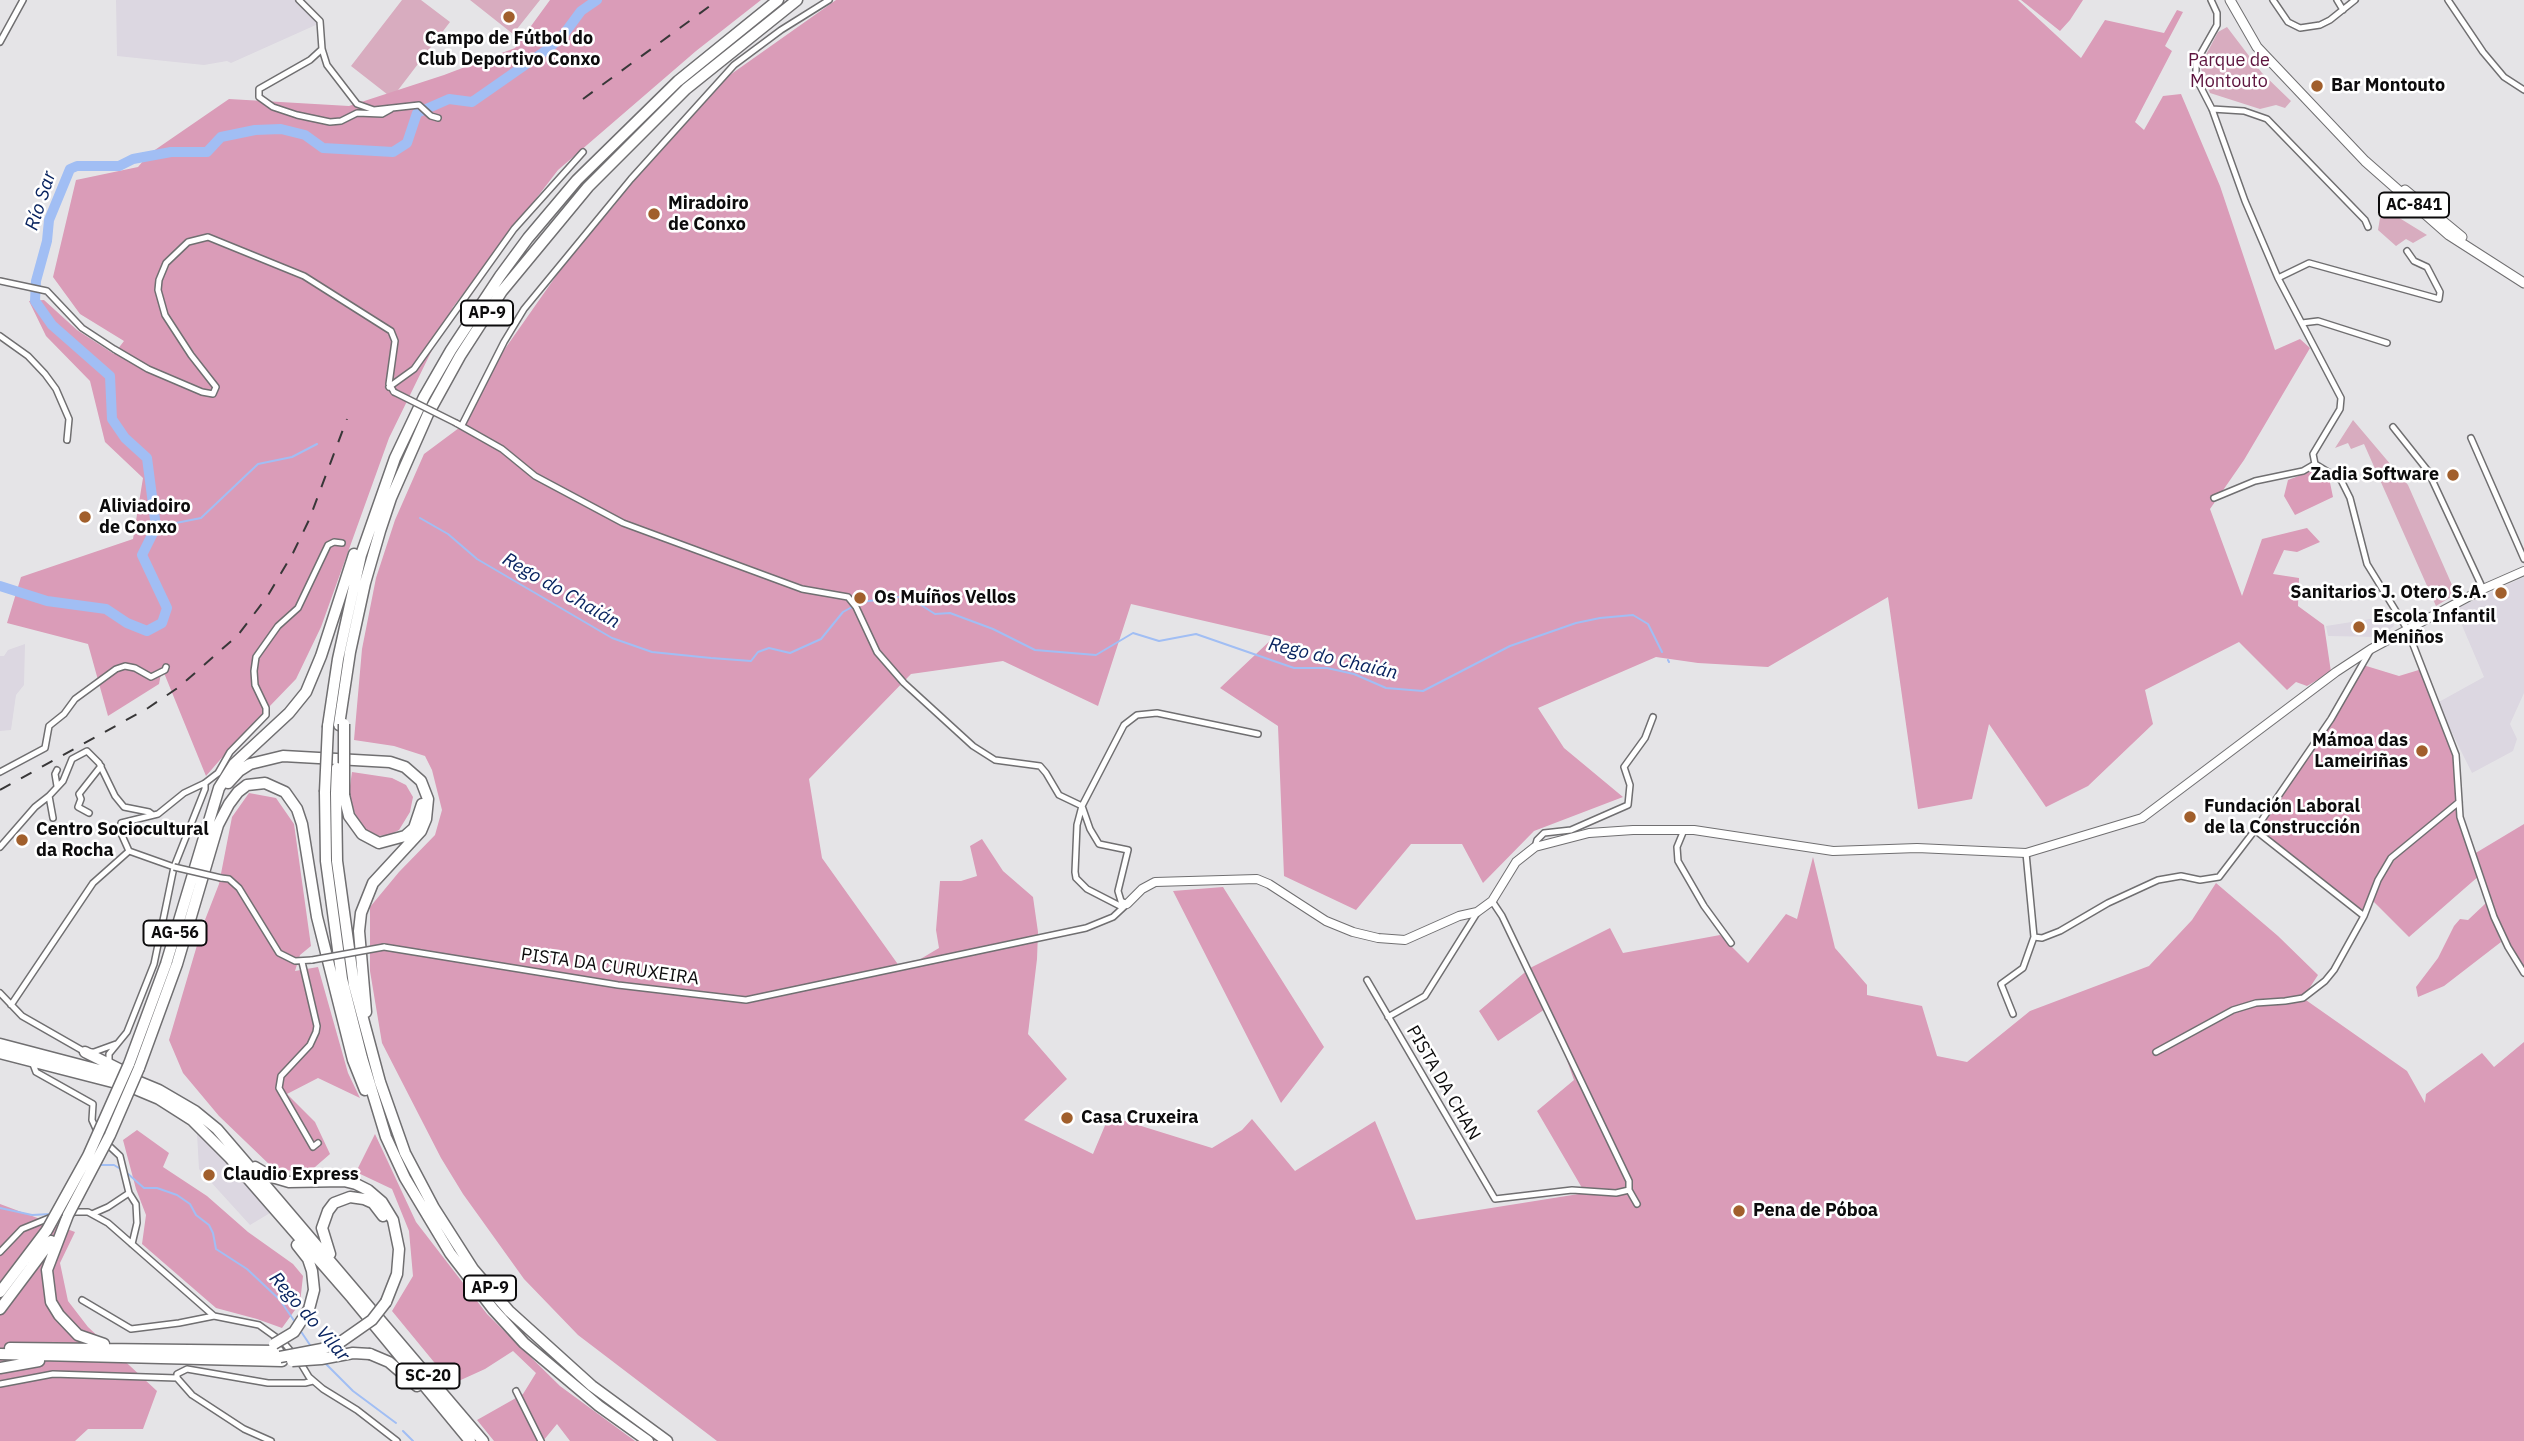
<!DOCTYPE html>
<meta charset="utf-8">
<style>
body{margin:0}
canvas{display:block;background:#e5e4e7}
</style>
<canvas width="2524" height="1441"></canvas>
<script>
const context = document.querySelector('canvas').getContext('2d');
context.lineJoin = 'round';
function paint(path, color) { context.fillStyle = color; context.fill(path, 'evenodd'); }
const poly = rows => new Path2D(rows.map(r => 'M' + r).join(''));
function stroke(path, color, width, dash) { context.strokeStyle = color; context.lineWidth = width; context.lineCap = dash ? 'butt' : 'round'; context.setLineDash(dash || []); context.stroke(path); }
function label(font, color, halo, rows, align = 'center') {
  context.font = font + ' "IBM Plex Sans",sans-serif'; context.lineWidth = 5; context.setLineDash([]); context.textBaseline = 'middle'; context.strokeStyle = halo; context.fillStyle = color; for (const [text, x, y, turn = 0] of rows) {
    context.save(); context.translate(x, y); context.rotate((+turn || 0) * Math.PI / 180); context.textAlign = isNaN(turn) ? turn : align; if (halo) context.strokeText(text, 0, 0); context.fillText(text, 0, 0); context.restore();
  }
}
const built = poly([
 [116,0,295,0,318,24,231,63,227,61,204,65,117,56],
 [2524,577,2524,693,2510,724,2517,739,2513,751,2472,773,2437,703,2484,677,2455,609],
 [2390,616,2394,626,2379,637,2328,636,2326,626],
 [25,644,24,685,16,695,11,730,0,731,0,656,4,656,8,650],
 [197,1133,212,1143,270,1213,250,1225,199,1169]
]);
const green = poly([
 [402,0,421,0,450,22,392,98,351,66],
 [470,0,540,0,513,34],
 [2227,27,2262,73,2291,101,2285,108,2276,105,2260,109,2210,93,2200,66,2218,32],
 [2388,211,2427,235,2413,243,2406,239,2396,246,2378,230,2380,218],
 [2353,420,2408,485,2456,594,2436,606,2364,444,2351,449,2348,443,2335,448]
]);
const forest = poly([
 [550,0,761,0,696,51,558,170,453,307,389,438,321,627,296,679,239,738,206,776,162,668,159,684,108,716,88,644,7,623,21,577,133,539,143,478,105,442,90,381,46,336,29,301,44,300,77,330,114,354,124,341,80,314,53,277,76,180,138,167,149,154,229,99,349,106,444,75,515,48],
 [836,0,2018,0,2081,58,2105,20,2164,33,2177,10,2183,12,2165,46,2172,51,2135,122,2144,130,2163,96,2181,94,2220,186,2275,350,2300,339,2310,348,2244,460,2210,509,2242,596,2262,539,2307,528,2320,542,2297,552,2284,550,2273,574,2299,578,2298,606,2324,625,2331,672,2307,686,2296,682,2287,690,2239,642,2145,690,2153,724,2088,786,2046,807,1989,724,1972,799,1918,809,1888,597,1768,667,1698,663,1656,657,1538,708,1564,748,1623,797,1534,831,1483,883,1462,844,1411,844,1356,910,1284,876,1278,726,1220,688,1274,637,1131,604,1098,706,1003,661,911,674,809,779,822,858,902,970,939,948,936,930,940,881,961,881,977,876,970,846,982,839,1003,871,1033,897,1038,932,1037,959,1028,1034,1067,1079,1024,1120,1093,1154,1109,1116,1212,1148,1242,1130,1252,1119,1295,1171,1375,1121,1416,1220,1585,1193,1537,1111,1574,1080,1548,1007,1498,1041,1479,1011,1530,968,1610,928,1623,953,1720,935,1748,963,1786,914,1797,919,1813,857,1835,948,1867,985,1867,995,1922,1006,1937,1056,1967,1062,2030,1011,2149,966,2192,920,2216,883,2278,936,2318,975,2303,998,2407,1071,2425,1103,2426,1094,2482,1053,2494,1067,2524,1042,2524,1441,717,1441,578,1335,524,1279,463,1194,441,1158,382,1043,370,971,370,907,399,872,435,835,442,810,432,770,425,756,394,746,354,740,362,649,376,578,395,520,424,454,467,422,502,353,577,246,613,207,637,175,727,77],
 [2021,0,2083,0,2070,20,2060,31],
 [2317,469,2329,478,2333,497,2295,515,2284,496,2288,480],
 [2363,665,2399,676,2422,669,2456,755,2461,822,2474,854,2524,824,2524,972,2494,917,2480,875,2409,937,2373,901,2380,882,2397,856,2388,865,2364,916,2255,830],
 [352,772,392,778,406,785,413,797,410,812,399,830,389,835,377,836,365,829,355,814,349,793],
 [249,793,276,798,294,824,311,946,300,955,295,971,318,967,348,1073,360,1098,318,1078,287,1094,315,1122,330,1154,307,1174,272,1167,219,1116,183,1073,169,1040,203,925,219,884,232,817],
 [1223,887,1324,1047,1281,1103,1173,891],
 [2486,903,2501,942,2444,986,2418,997,2416,987,2438,958,2454,926,2460,919,2468,920],
 [137,1130,169,1153,163,1167,207,1196,248,1232,293,1264,303,1276,300,1303,282,1328,257,1319,216,1308,142,1244,146,1215,136,1189,123,1140],
 [375,1134,416,1222,487,1314,560,1386,635,1441,570,1441,557,1424,543,1441,494,1441,477,1420,523,1394,536,1373,513,1351,485,1369,452,1384,392,1311,413,1276,409,1231,392,1189,356,1172],
 [0,1204,75,1232,60,1263,68,1301,88,1327,157,1391,143,1429,88,1429,75,1441,0,1441]
]);
const stream = poly([
 [420,518,448,534,477,559,612,638,652,652,711,658,751,661,758,652,769,648,790,653,821,639,843,612,861,602,907,596,935,614,950,613,993,629,1035,650,1096,655,1133,633,1159,641,1196,634,1294,668,1327,668,1354,674,1386,688,1423,691,1510,646,1576,623,1600,618,1633,615,1648,624,1662,652],
 [156,527,201,518,258,464,292,457,317,444],
 [1668,660,1669,662],
 [101,1165,114,1165,122,1170],
 [127,1173,144,1188,157,1188,177,1195,190,1204,196,1215,209,1225,213,1233,216,1249,247,1269,280,1300,295,1322],
 [0,1208,32,1215,51,1214],
 [300,1330,310,1345],
 [325,1363,353,1391,396,1423],
 [403,1431,413,1441]
]);
const river = poly([
 [0,586,47,601,106,609,127,623,147,631,162,623,167,608,142,555,156,527,147,458,125,438,112,419,110,376,52,325,35,301,36,281,47,241,49,220,70,169,77,166,119,166,133,159,171,152,207,152,221,137,255,130,281,129,305,135,323,148,393,152,407,143,417,113,449,99,472,102,548,49,564,34,581,11,597,0]
]);
const street = poly([
 [299,0,320,21,322,49,327,65,357,104,374,110,419,105,431,116,438,118],
 [2211,0,2217,13,2217,25,2196,62,2196,78,2212,109,2245,201,2278,278,2341,398,2340,409,2313,454,2315,464,2341,480,2350,498,2367,564,2407,629,2456,755,2460,817,2494,917,2508,947,2524,973],
 [2273,0,2288,22,2300,28,2320,25,2330,20,2355,0],
 [2337,0,2343,10],
 [2448,0,2483,52,2504,77,2524,90],
 [0,42,23,0],
 [322,49,310,60,259,89,259,97,273,107,297,115,330,122,341,121,357,113,382,114,391,109],
 [2212,109,2244,111,2267,119,2365,220,2368,227],
 [2278,278,2309,263,2439,299,2440,292,2427,267,2414,261,2407,251],
 [0,281,47,291,82,328,114,349,148,369,202,392,213,394,216,387,191,355,165,315,158,290,159,280,166,263,188,242,208,237,304,276,391,331,395,341,389,384,394,392],
 [2302,323,2318,321,2387,343],
 [0,336,28,356,45,374,56,389,69,419,67,440],
 [389,387,414,369,514,229,583,152],
 [462,425,504,342,524,309,631,179,734,65,781,30,829,0],
 [2393,427,2428,471,2483,589],
 [2471,438,2524,559],
 [2214,498,2255,481,2303,471,2315,464],
 [57,770,55,774,57,786],
 [0,772,45,748,49,726,64,714,75,699,116,669,125,666,135,668,151,677,165,670,166,667],
 [49,796,53,818],
 [89,813,78,807,81,799,79,794,101,766],
 [1684,830,1677,847,1678,861,1704,906,1731,943],
 [0,847,35,807,49,796,63,781,72,759,87,751,99,763,115,796,124,807,149,812,153,815],
 [1535,847,1537,840,1544,833,1571,830,1628,805,1630,785,1624,767,1645,738,1653,717],
 [129,851,120,831,121,823,158,814,184,793,205,783,218,773,230,752,266,715,266,708,255,685,254,671,256,657,278,626,298,608,328,545,334,542,342,543],
 [129,851,174,867],
 [2026,853,2034,937,2042,938,2060,931,2108,903,2158,880,2181,876,2200,880,2219,877,2255,830,2331,719,2370,651],
 [221,878,229,879,239,888,279,953,295,961,312,960],
 [1492,901,1502,916,1629,1181,1629,1190,1637,1204],
 [1122,907,1087,889,1076,878,1075,872,1077,825,1082,806,1124,725,1137,715,1157,713,1258,734],
 [2364,916,2378,880,2391,858,2459,802],
 [384,947,618,985,746,1000,1086,928,1113,917,1127,904,1121,901,1118,891,1128,850,1099,844,1090,829,1082,806,1059,795,1046,773,1040,766,995,760,973,746,904,683,877,652,856,607,848,597,802,589,623,523,535,476,502,449,456,423],
 [302,962,317,1026,316,1032,310,1045,281,1076,279,1088,313,1147,318,1143],
 [1367,980,1495,1199,1572,1190,1616,1193,1629,1190],
 [0,993,22,1016,85,1052,94,1052,116,1044],
 [11,1005,93,883,129,851],
 [2013,1014,2001,984,2023,968,2034,937],
 [1388,1017,1425,996,1477,913],
 [2156,1052,2233,1010,2256,1003,2285,1001,2303,998,2325,981,2334,970,2364,916,2255,830],
 [33,1064,36,1072,93,1104,92,1120,97,1131],
 [109,1064,109,1054,127,1032,154,964,174,867,205,789,205,783],
 [105,1142,120,1156,129,1193,136,1204,137,1223,132,1244],
 [71,1212,88,1212,108,1223,214,1316,259,1325,284,1343,294,1355],
 [92,1214,108,1207,129,1193],
 [0,1252,22,1229,54,1216],
 [82,1300,131,1329,179,1323,214,1316],
 [300,1362,309,1377,323,1389,357,1410,397,1441],
 [177,1378,177,1374,187,1369,268,1383,305,1383,313,1381],
 [177,1378,192,1395,244,1429,271,1441],
 [0,1384,53,1374,177,1378],
 [516,1391,541,1441]
]);
const secondary = poly([
 [1127,904,1142,889,1155,882,1257,879,1269,884,1326,921,1353,932,1378,938,1405,940,1459,916,1477,912,1492,901,1516,862,1535,847,1589,833,1633,830,1694,830,1833,851,1917,848,2026,853,2142,818,2336,672,2371,649,2483,589,2524,571]
]);
const primary = poly([
 [2230,0,2257,47,2365,161,2449,235,2524,283],
 [2405,190,2462,237]
]);
const highway = poly([
 [339,725,350,652,365,583,380,531,391,498,428,414,460,356,502,291,588,187,686,89,797,0],
 [328,726,338,659,361,555,395,458,424,397,451,350,500,276,528,238,577,180,678,81,778,0],
 [228,783,239,771,250,764,283,756,390,762,405,767,421,781,428,799,426,819,421,831,373,883,361,913,359,931,366,1012],
 [325,792,326,861,342,979,362,1058,386,1137,405,1178,450,1253,493,1309,524,1343,599,1406,648,1441],
 [336,793,337,861,354,985,380,1082,405,1153,434,1208,473,1269,509,1311,592,1386,667,1441],
 [344,795,349,816,362,834,379,843,405,836,414,828,422,804],
 [0,1044,130,1078,159,1090,195,1111,217,1129,278,1200,483,1441],
 [85,1052,121,1070],
 [0,1053,128,1086,159,1099,192,1120,230,1158,352,1298,470,1441],
 [129,1064,166,964,219,788,234,764,289,713,306,692,321,656,354,554],
 [139,1068,177,964,218,825,229,804,238,792,247,785,265,783,285,792,297,809,302,824,317,917,353,1060,365,1090],
 [255,1167,272,1177,289,1182,344,1181,356,1184,368,1190,382,1202,393,1220,399,1249,397,1274,386,1302],
 [68,1215,47,1270,51,1302,59,1315,78,1335,104,1344],
 [297,1245,308,1259,312,1271,314,1290,309,1309],
 [330,1254,322,1228,328,1211,334,1203,350,1197,364,1199,373,1203,383,1216],
 [0,1292,47,1230],
 [0,1309,51,1241],
 [10,1348,278,1351],
 [0,1354,282,1361],
 [370,1354,389,1362,417,1386],
 [0,1368,39,1361]
]);
const rail = poly([
 [583,99,718,0],
 [0,790,148,708,179,687,238,635,267,597,293,553,309,520,347,419]
]);
const streetBridge = poly([
 [394,392,456,423],
 [174,867,221,878],
 [312,960,384,947]
]);
const highwayBridge = poly([
 [325,792,328,726],
 [336,793,337,768],
 [344,795,344,724],
 [68,1215,110,1135,139,1068],
 [47,1230,88,1156,129,1064],
 [274,1344,294,1332,309,1309],
 [280,1357,322,1349,342,1341,372,1320,386,1302],
 [292,1361,321,1359,353,1353,370,1354]
]);
const markers = [
 [509,17,7,"#a15f2c"],
 [2317,86,7,"#a15f2c"],
 [654,214,7,"#a15f2c"],
 [2453,475,7,"#a15f2c"],
 [85,517,7,"#a15f2c"],
 [2501,593,7,"#a15f2c"],
 [860,598,7,"#a15f2c"],
 [2359,627,7,"#a15f2c"],
 [2422,751,7,"#a15f2c"],
 [2190,817,7,"#a15f2c"],
 [22,840,7,"#a15f2c"],
 [1067,1118,7,"#a15f2c"],
 [209,1175,7,"#a15f2c"],
 [1739,1211,7,"#a15f2c"]
];
const shields = [
 [2414,205,70],
 [487,313,52],
 [175,933,63],
 [490,1288,52],
 [428,1376,63]
];
const shieldNames = [
 ["AC-841",2414,205],
 ["AP-9",487,313],
 ["AG-56",175,933],
 ["AP-9",490,1288],
 ["SC-20",428,1376]
];
const poiNames = [
 ["Campo de Fútbol do",509,39,"center"],
 ["Club Deportivo Conxo",509,60,"center"],
 ["Bar Montouto",2331,86],
 ["Miradoiro",668,204],
 ["de Conxo",668,225],
 ["Zadia Software",2439,475,"right"],
 ["Aliviadoiro",99,507],
 ["de Conxo",99,528],
 ["Sanitarios J. Otero S.A.",2487,593,"right"],
 ["Os Muíños Vellos",874,598],
 ["Escola Infantil",2373,617],
 ["Meniños",2373,638],
 ["Mámoa das",2408,741,"right"],
 ["Lameiriñas",2408,762,"right"],
 ["Fundación Laboral",2204,807],
 ["de la Construcción",2204,828],
 ["Centro Sociocultural",36,830],
 ["da Rocha",36,851],
 ["Casa Cruxeira",1081,1118],
 ["Claudio Express",223,1175],
 ["Pena de Póboa",1753,1211]
];
const parkNames = [
 ["Parque de",2229,61],
 ["Montouto",2229,82]
];
const streetNames = [
 ["PISTA DA CURUXEIRA",610,967,8],
 ["PISTA DA CHAN",1443,1083,60]
];
const waterNames = [
 ["Río Sar",41,201,-72],
 ["Rego do Chaián",561,591,30],
 ["Rego do Chaián",1333,659,13],
 ["Rego do Vilar",309,1317,49]
];
paint(built, '#dcd7e1');
paint(green, '#d8acbf');
paint(forest, '#da9cb8');
stroke(stream, '#a1bef4', 2);
stroke(river, '#a1bef4', 10);
stroke(street, '#706f71', 8);
stroke(secondary, '#706f71', 10);
stroke(primary, '#706f71', 11);
stroke(highway, '#706f71', 13);
stroke(street, '#fff', 5);
stroke(secondary, '#fff', 8);
stroke(primary, '#fff', 9);
stroke(highway, '#fff', 10);
stroke(rail, '#383738', 2, [12, 12]);
stroke(streetBridge, '#706f71', 8, []);
stroke(highwayBridge, '#706f71', 13, []);
stroke(streetBridge, '#fff', 5);
stroke(highwayBridge, '#fff', 10);
for (const [x, y, r, color] of markers) { const dot = new Path2D(); dot.arc(x, y, r, 0, 2 * Math.PI); context.fillStyle = color; context.fill(dot); stroke(dot, '#fff', 2.5); }
for (const [x, y, w] of shields) { const box = new Path2D(); box.roundRect(x - w / 2, y - 12.5, w, 25, 5); context.fillStyle = '#fff'; context.fill(box); stroke(box, '#0c0b0c', 2); }
label('bold 16px', '#0c0b0c', null, shieldNames);
label('bold 18px', '#0c0b0c', '#fff', poiNames, 'left');
label('18px', '#5d143e', '#fff', parkNames);
label('18px', '#0c0b0c', '#fff', streetNames);
label('italic 19px', '#092460', '#fff', waterNames);
</script>
